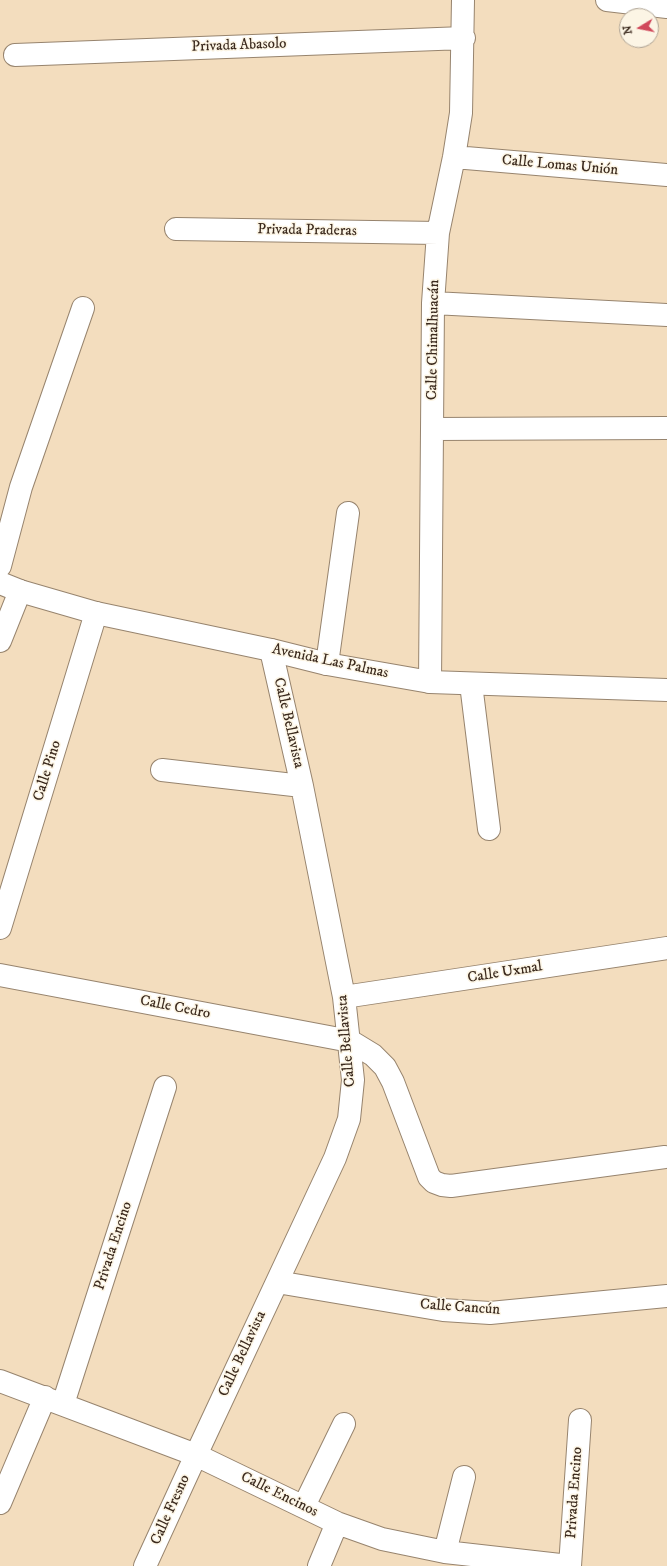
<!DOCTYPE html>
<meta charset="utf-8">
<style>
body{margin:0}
#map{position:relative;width:667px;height:1566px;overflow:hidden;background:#f3ddbe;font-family:"IM FELL DW Pica",serif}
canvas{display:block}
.north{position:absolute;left:619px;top:8px;width:40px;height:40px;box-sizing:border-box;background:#fcf5e5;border:1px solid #afa495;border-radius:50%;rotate:260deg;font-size:11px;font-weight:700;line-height:16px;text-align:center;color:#3b2a1e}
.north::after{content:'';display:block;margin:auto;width:14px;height:18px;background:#d1495b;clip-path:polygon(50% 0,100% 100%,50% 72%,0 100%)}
</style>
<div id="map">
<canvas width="667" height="1566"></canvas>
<div class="north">N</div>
</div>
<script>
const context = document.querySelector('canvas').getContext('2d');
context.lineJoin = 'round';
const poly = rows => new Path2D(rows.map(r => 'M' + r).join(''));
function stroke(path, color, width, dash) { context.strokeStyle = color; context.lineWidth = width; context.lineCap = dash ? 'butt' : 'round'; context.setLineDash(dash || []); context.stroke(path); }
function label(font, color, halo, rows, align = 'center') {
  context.font = font + ' "IM FELL DW Pica",serif'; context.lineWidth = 3; context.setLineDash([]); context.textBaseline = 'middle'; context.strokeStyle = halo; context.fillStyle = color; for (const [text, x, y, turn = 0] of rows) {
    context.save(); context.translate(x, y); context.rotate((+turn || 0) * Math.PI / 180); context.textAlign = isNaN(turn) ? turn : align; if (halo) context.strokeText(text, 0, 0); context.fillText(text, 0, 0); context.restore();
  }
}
const minor = poly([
 [607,0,667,7],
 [15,55,464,38],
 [454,157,667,175],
 [176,229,438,233],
 [433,303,667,315],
 [433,429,667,428],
 [0,566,21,487,83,308],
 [0,641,20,591],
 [327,664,348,513],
 [430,682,433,303,438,233,454,157,461,113,463,0],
 [471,684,489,829],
 [162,770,302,786],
 [0,928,96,613],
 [0,975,350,1041,373,1055,385,1067,393,1082,429,1177,434,1182,442,1185,451,1186,665,1157],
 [344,997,667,948],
 [277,1282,443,1310,490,1313,667,1296],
 [0,1381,196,1455,337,1523,382,1539,445,1552,569,1566],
 [63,1404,165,1087],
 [0,1503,45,1397],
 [304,1506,344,1424],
 [445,1552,464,1477],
 [145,1566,196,1455,335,1158,349,1119,353,1080,344,997,302,786,271,650],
 [319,1566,337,1523],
 [570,1566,580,1420]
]);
const major = poly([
 [0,583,20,591,96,613,271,650,327,664,430,682,667,690]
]);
const streetNames = [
 ["Privada Abasolo",239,46,-2],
 ["Calle Lomas Unión",560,166,5],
 ["Privada Praderas",307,231,1],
 ["Calle Chimalhuacán",434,340,-89],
 ["Avenida Las Palmas",330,662,12],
 ["Calle Bellavista",288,723,77],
 ["Calle Pino",48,771,-73],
 ["Calle Uxmal",505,973,-9],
 ["Calle Cedro",175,1008,11],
 ["Calle Bellavista",347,1041,-95],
 ["Privada Encino",114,1246,-72],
 ["Calle Cancún",460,1308,4],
 ["Calle Bellavista",243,1354,-65],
 ["Privada Encino",575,1493,-86],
 ["Calle Encinos",279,1495,26],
 ["Calle Fresno",171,1510,-66]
];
stroke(minor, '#97846e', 24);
stroke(major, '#97846e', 24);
stroke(minor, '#fff', 22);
stroke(major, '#fff', 22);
label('15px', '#3b2a1e', '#fcf5e5', streetNames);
</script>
